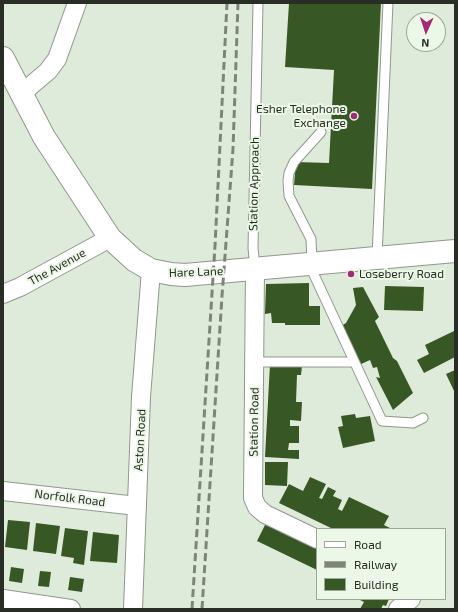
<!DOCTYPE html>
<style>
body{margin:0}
#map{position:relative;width:458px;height:612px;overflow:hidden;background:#dfebda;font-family:"Exo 2",sans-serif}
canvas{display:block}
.frame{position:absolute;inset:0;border:4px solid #282d26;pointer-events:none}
.legend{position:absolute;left:316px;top:528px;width:130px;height:72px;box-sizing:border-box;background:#ecf8e7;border:1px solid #9ea79a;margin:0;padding:5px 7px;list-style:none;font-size:12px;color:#282d26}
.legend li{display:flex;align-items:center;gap:8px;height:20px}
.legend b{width:20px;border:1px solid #9ea79a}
.north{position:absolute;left:406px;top:12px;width:40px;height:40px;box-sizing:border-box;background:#ecf8e7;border:1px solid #9ea79a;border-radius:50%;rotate:183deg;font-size:11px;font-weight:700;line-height:16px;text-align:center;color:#282d26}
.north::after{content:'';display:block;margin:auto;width:14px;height:18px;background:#a62879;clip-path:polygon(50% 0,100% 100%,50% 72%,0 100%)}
</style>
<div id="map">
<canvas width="458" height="612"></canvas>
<div class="frame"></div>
<ul class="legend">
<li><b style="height:5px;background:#fff"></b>Road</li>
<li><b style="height:5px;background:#7d8579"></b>Railway</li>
<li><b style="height:11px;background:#375825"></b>Building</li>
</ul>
<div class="north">N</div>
</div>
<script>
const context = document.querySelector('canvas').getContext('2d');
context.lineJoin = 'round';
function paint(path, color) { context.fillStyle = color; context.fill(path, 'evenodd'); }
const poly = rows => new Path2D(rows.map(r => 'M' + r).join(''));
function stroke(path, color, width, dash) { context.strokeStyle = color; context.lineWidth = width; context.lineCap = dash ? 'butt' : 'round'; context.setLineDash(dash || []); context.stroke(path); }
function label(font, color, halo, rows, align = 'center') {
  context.font = font + ' "Exo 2",sans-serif'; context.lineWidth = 4; context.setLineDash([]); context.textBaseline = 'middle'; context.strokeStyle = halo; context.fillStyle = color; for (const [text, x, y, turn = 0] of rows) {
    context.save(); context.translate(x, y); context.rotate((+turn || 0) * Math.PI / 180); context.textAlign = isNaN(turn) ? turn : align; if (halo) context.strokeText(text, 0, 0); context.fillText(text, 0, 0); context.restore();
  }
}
const building = poly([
 [289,3,381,3,372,189,294,185,296,162,329,163,334,70,285,67],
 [309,283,309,306,320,306,320,325,285,325,285,323,272,323,271,313,265,314,266,284],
 [385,286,424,287,423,311,384,310],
 [363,287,379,317,375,321,393,358,397,361,413,393,393,410,376,377,380,378,377,367,373,368,370,360,359,365,341,326,346,323,356,305,353,288],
 [454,331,455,357,424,373,417,360,429,354,425,345],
 [270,364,302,366,301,375,297,375,296,402,302,402,301,421,290,420,290,426,299,426,299,443,289,443,288,450,299,450,299,459,265,457],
 [455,370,455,393,446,374],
 [355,414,356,418,370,416,375,441,343,448,338,427,343,426,341,416],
 [265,462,288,462,287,486,265,485],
 [310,477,326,484,319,498,322,499,328,487,336,491,333,496,342,500,338,509,342,511,349,497,389,516,384,525,392,529,333,529,279,503,289,484,303,491],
 [8,520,30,522,27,550,5,547],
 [36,523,60,526,56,554,33,551],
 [266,523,317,548,317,570,257,541],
 [65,528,88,531,84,565,73,563,74,558,61,556],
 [93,532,119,535,117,563,90,561],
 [11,567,24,569,22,583,9,581],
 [40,571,51,572,49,587,38,586],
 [70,577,84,579,82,592,68,590],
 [358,599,389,599,386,606,383,605,381,609,360,609,364,602]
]);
const service = poly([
 [377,257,388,3],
 [312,263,311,239,289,196,288,181,289,173,294,162,321,132],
 [309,264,382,421,413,423,423,418],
 [255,268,253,248,258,3],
 [255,362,353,362]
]);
const minor = poly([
 [21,94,48,71,57,59,77,3],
 [255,268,253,498,257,507,265,514,317,539],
 [3,294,20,287,110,238],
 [3,491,137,506],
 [3,599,71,609],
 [133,609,141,397,151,270],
 [398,609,411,599]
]);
const tertiary = poly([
 [3,58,44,137,110,238,134,260,151,270,171,274,185,275,455,251]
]);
const rail = poly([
 [192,609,215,246,227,3],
 [202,609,222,296,233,149,238,3]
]);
const markers = [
 [354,116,4,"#a62879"],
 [351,274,4,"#a62879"]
];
const poiNames = [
 ["Esher Telephone",346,109],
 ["Exchange",346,123],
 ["Loseberry Road",359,274,"left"]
];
const streetNames = [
 ["Station Approach",254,184,-89],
 ["The Avenue",57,267,-29],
 ["Hare Lane",196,272,-2],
 ["Station Road",254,422,-89],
 ["Aston Road",140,440,-87],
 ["Norfolk Road",70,498,7]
];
paint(building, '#375825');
stroke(service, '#8e998a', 11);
stroke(minor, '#8e998a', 20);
stroke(tertiary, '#8e998a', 24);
stroke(service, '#fff', 9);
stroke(minor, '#fff', 18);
stroke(tertiary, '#fff', 22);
stroke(rail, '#7d8579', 3, [8, 4]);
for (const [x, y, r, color] of markers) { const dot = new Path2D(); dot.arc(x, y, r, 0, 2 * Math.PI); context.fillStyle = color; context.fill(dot); stroke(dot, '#ecf8e7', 1.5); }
label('12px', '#282d26', '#ecf8e7', poiNames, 'right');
label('12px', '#282d26', '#ecf8e7', streetNames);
</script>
